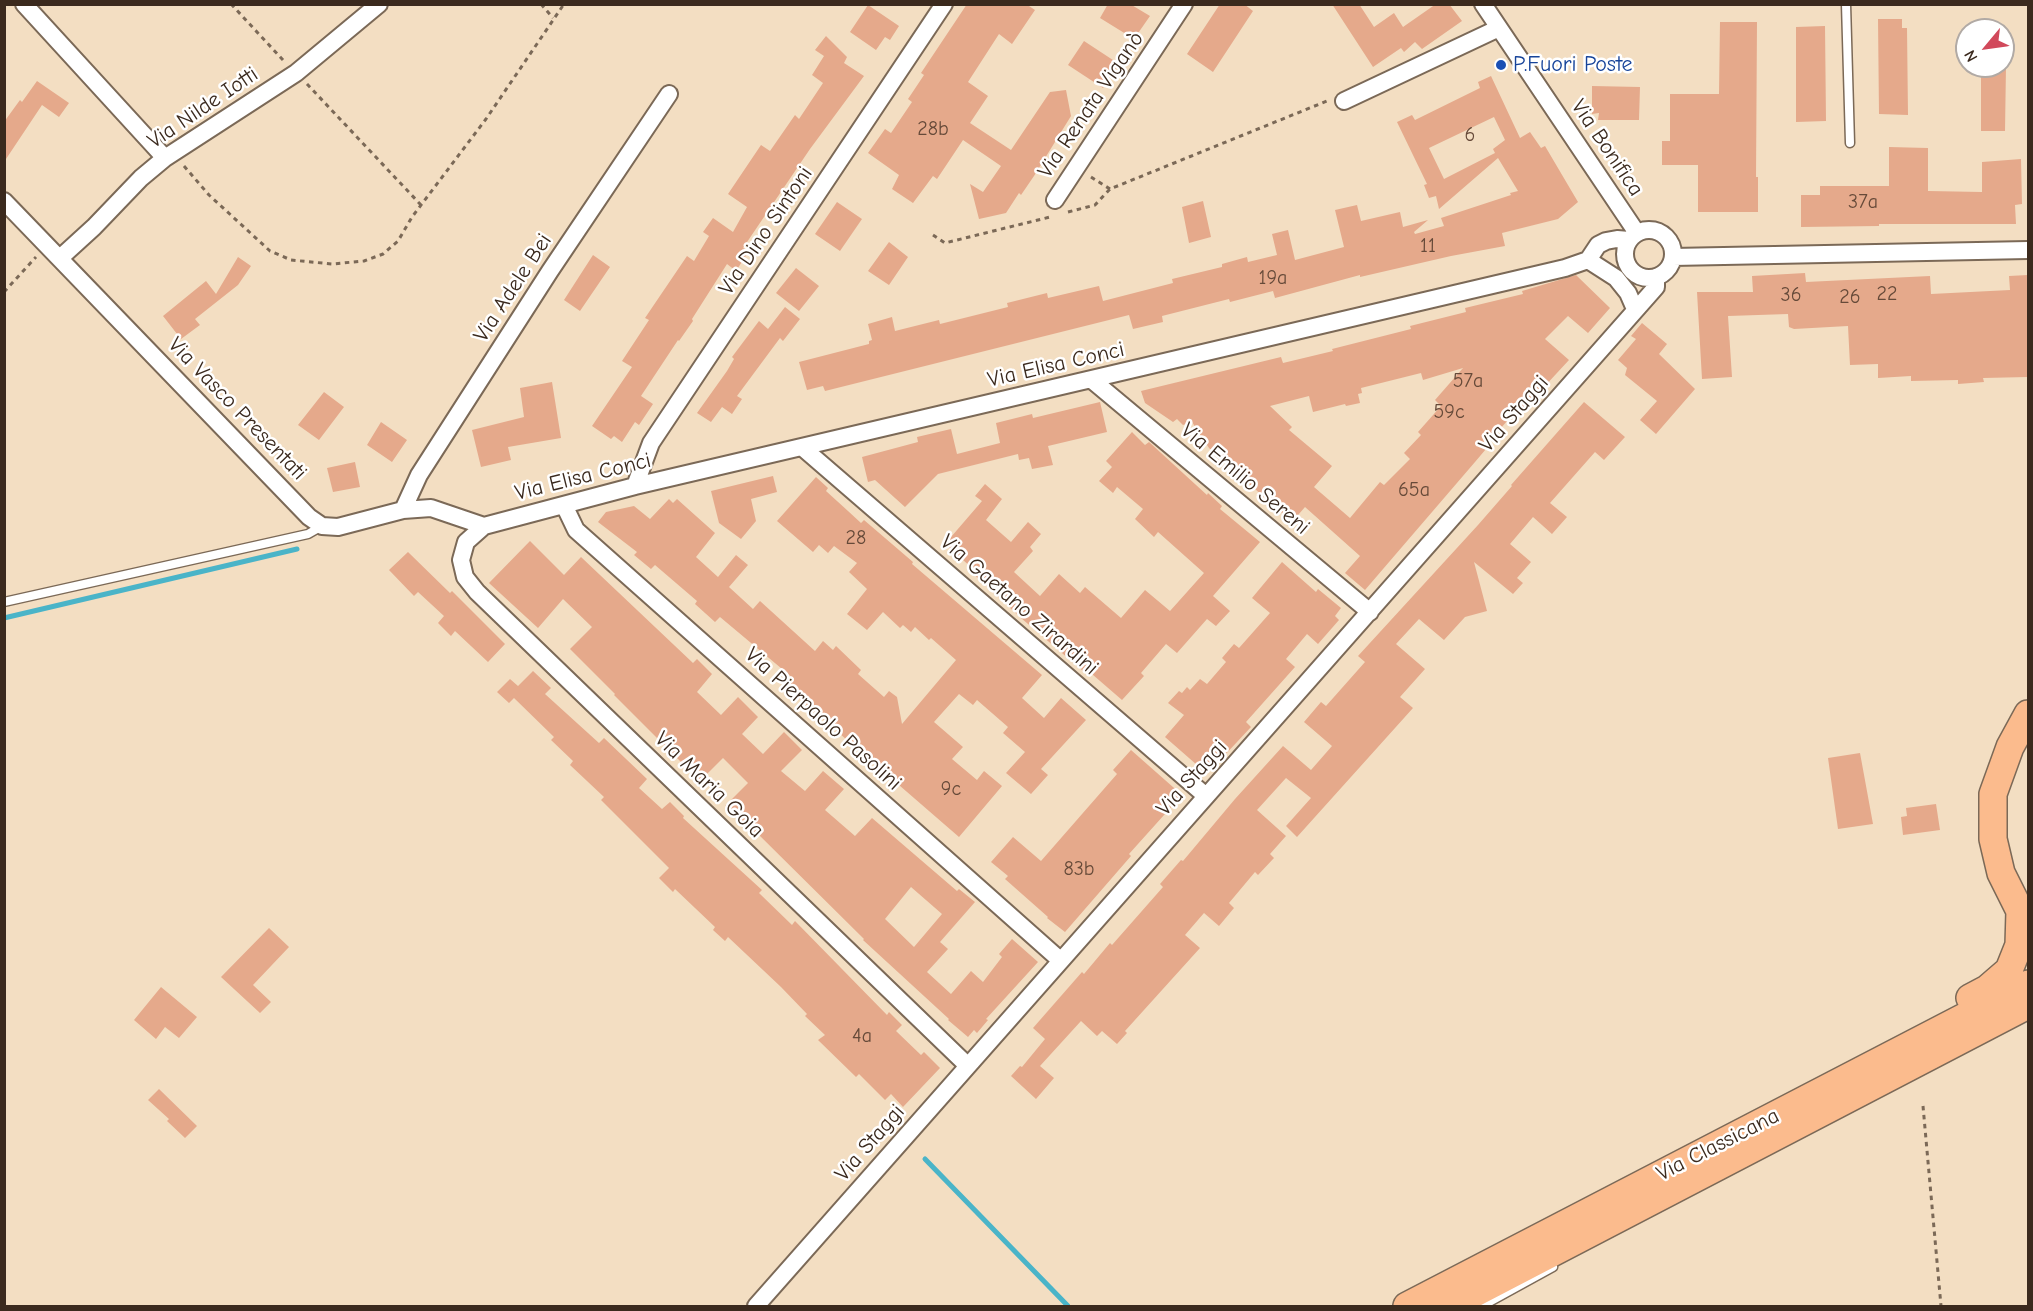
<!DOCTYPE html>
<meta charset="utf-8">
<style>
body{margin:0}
#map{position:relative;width:2033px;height:1311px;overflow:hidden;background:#f3dec2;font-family:"Comic Neue",sans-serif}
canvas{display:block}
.frame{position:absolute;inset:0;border:6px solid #3b2a1e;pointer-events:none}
.north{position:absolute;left:1955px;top:18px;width:60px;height:60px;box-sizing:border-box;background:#fff;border:2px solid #b1aaa5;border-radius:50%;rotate:241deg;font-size:16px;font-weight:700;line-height:24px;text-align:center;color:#3b2a1e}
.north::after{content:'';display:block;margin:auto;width:21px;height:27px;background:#d1495b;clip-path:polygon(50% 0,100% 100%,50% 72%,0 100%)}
</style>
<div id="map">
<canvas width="2033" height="1311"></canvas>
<div class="frame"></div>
<div class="north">N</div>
</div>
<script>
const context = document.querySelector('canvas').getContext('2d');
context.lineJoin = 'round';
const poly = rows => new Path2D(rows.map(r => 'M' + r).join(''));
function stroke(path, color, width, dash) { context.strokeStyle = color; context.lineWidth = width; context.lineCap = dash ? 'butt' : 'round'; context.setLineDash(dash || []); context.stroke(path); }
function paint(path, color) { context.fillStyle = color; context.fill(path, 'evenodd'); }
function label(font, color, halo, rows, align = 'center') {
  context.font = font + ' "Comic Neue",sans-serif'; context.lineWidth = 5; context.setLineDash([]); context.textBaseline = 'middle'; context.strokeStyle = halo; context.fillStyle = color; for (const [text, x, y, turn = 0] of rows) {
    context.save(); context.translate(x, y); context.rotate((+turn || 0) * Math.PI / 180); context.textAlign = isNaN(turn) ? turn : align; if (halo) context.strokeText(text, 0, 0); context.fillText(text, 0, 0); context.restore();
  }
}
const stream = poly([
 [4,618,297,549],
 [925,1159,1068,1306]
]);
const building = poly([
 [967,4,1026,4,1035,10,1012,44,999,34,968,82,988,96,970,123,1011,150,1050,92,1066,90,1071,116,1034,176,1021,195,1019,193,1006,213,979,219,970,184,983,192,1001,166,963,140,937,179,933,176,913,203,892,189,899,175,868,153,885,129,891,133,912,102,908,99,924,75,921,73],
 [1108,4,1130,4,1150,16,1134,39,1100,18],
 [1220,4,1244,4,1253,11,1213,72,1187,54],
 [1332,4,1359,4,1374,27,1394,13,1403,27,1436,4,1449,4,1462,21,1422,49,1415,42,1404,52,1401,48,1373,67],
 [868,5,899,26,890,40,885,37,876,50,850,32],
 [1878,19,1902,19,1902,28,1907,28,1908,115,1879,114],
 [1720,22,1757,22,1756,177,1758,177,1758,212,1698,212,1698,165,1662,165,1662,141,1670,141,1670,94,1719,94],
 [1825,26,1826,121,1796,122,1796,27],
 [826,36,847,57,844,63,864,76,810,149,743,248,749,251,736,271,727,264,692,319,693,321,679,341,678,340,641,396,653,404,639,425,635,422,622,442,614,436,611,439,592,426,632,367,622,361,649,320,645,318,687,256,694,261,709,236,703,232,713,218,733,232,747,207,728,194,761,145,770,151,795,115,799,119,823,83,812,75,824,56,815,50],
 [1084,41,1119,64,1103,88,1068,65],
 [1981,66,2006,66,2005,131,1981,131],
 [1491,76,1520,138,1530,132,1541,148,1545,146,1578,202,1558,219,1502,233,1505,246,1451,256,1360,277,1360,275,1275,298,1273,291,1230,302,1229,299,1162,316,1163,322,1133,329,1129,315,825,391,823,386,807,390,799,362,869,344,869,341,872,340,868,324,892,317,895,331,939,320,940,324,1008,307,1007,303,1047,293,1048,298,1099,286,1103,301,1173,283,1172,279,1222,267,1222,264,1247,257,1248,262,1277,255,1272,234,1288,230,1295,260,1344,247,1335,210,1357,205,1361,221,1400,212,1403,227,1428,220,1414,232,1415,234,1444,226,1441,218,1511,195,1510,193,1518,191,1498,158,1439,209,1436,196,1429,198,1424,185,1427,184,1397,122,1412,115,1415,120,1480,88,1478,82],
 [1494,117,1505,140,1493,149,1495,153,1444,179,1429,148],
 [37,81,69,103,59,117,42,105,4,162,4,122,20,100,22,102],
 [1592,86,1640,87,1639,120,1598,120,1599,113,1592,114],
 [1889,147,1928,148,1928,191,1982,192,1982,162,2021,159,2022,204,2015,205,2016,224,1879,224,1879,226,1801,227,1801,195,1820,195,1820,186,1889,186],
 [1203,201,1211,237,1189,243,1182,207],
 [837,202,862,219,840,251,815,234],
 [889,242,908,257,889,285,868,271],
 [593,255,610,267,580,311,564,300],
 [238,257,251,266,238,285,195,319,200,325,181,339,163,316,206,281,216,294],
 [796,268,819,286,799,311,776,293],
 [1805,273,1806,282,1930,276,1931,294,2010,290,2009,276,2028,275,2028,377,1983,378,1984,382,1958,384,1958,380,1911,381,1911,376,1878,378,1878,364,1850,365,1848,326,1794,329,1789,327,1788,314,1728,316,1732,377,1702,379,1697,292,1753,292,1752,276],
 [1576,275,1610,308,1588,333,1568,316,1545,339,1569,360,1519,414,1516,411,1484,447,1486,449,1475,462,1365,590,1345,573,1360,556,1305,507,1292,522,1209,448,1192,422,1183,425,1177,419,1173,422,1145,403,1141,391,1281,357,1283,363,1333,351,1332,349,1411,329,1410,326,1466,312,1465,308,1523,294,1522,291],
 [1463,368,1435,400,1441,406,1418,432,1421,435,1404,453,1410,459,1384,485,1380,482,1350,518,1314,487,1332,466,1289,430,1292,427,1270,406,1309,396,1313,412,1345,404,1346,406,1360,403,1358,394,1362,393,1361,388,1421,373,1423,380],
 [785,307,800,319,783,341,780,338,737,396,742,399,732,414,722,407,711,422,697,413,727,371,734,359,732,357,759,321,768,329],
 [1642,323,1667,344,1659,354,1695,389,1656,434,1640,420,1657,401,1625,375,1627,368,1618,360,1636,339,1631,336],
 [552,382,561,438,508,447,511,460,481,467,472,430,524,417,520,388],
 [324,392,344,407,319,440,298,425],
 [1100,402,1107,432,1048,446,1053,465,1032,469,1029,458,1019,460,1018,454,938,474,905,507,875,480,868,482,862,457,918,442,917,437,951,429,957,454,1000,443,996,423,1032,414,1033,418],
 [1584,402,1625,437,1604,460,1595,452,1550,503,1567,517,1552,534,1533,517,1510,544,1531,562,1517,578,1523,583,1513,594,1474,562,1487,611,1465,617,1444,640,1419,619,1396,644,1425,669,1400,697,1413,708,1297,837,1286,826,1311,798,1286,778,1257,810,1286,836,1270,854,1274,858,1258,875,1255,872,1229,903,1234,908,1219,926,1204,913,1185,935,1200,948,1125,1031,1127,1033,1117,1044,1102,1031,1097,1036,1081,1021,1040,1066,1054,1078,1036,1099,1011,1076,1020,1066,1022,1067,1045,1039,1033,1028,1082,972,1084,974,1110,943,1112,945,1163,887,1160,884,1181,860,1183,861,1235,799,1283,746,1311,770,1332,746,1304,722,1321,702,1326,706,1365,662,1358,656,1478,525,1512,486,1511,485],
 [381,422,407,440,392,462,367,445],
 [1132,432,1145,445,1149,442,1207,495,1208,493,1222,506,1220,509,1260,542,1213,596,1230,611,1216,626,1207,619,1177,653,1166,644,1141,673,1144,676,1122,700,1085,668,1083,671,1021,618,970,571,972,568,945,544,982,501,975,496,985,484,1002,499,986,520,1011,542,1028,522,1041,534,1030,547,1033,551,1014,572,1040,596,1059,574,1080,593,1085,587,1121,618,1145,590,1170,611,1204,573,1158,532,1154,537,1135,519,1143,509,1117,487,1113,493,1099,481,1112,467,1106,461],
 [355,462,360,487,333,492,327,468],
 [773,476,777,492,751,499,756,521,741,539,719,523,711,491],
 [816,477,828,488,826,491,848,511,861,523,864,520,913,562,912,564,1042,675,1022,698,1044,718,1061,698,1086,720,1041,769,1048,775,1031,794,1006,773,1025,752,1003,733,1008,727,977,700,973,705,959,694,934,722,963,747,952,759,977,780,984,771,1002,786,959,837,787,688,794,679,720,617,715,622,695,604,697,601,655,565,651,569,634,555,637,552,598,522,606,512,634,506,650,519,669,499,673,503,677,499,715,533,696,557,718,577,736,555,748,565,729,587,753,609,760,601,815,651,823,641,833,650,836,646,861,670,858,674,884,697,889,691,897,697,902,724,956,660,931,638,929,640,915,627,911,632,903,625,900,628,883,612,867,630,847,614,867,589,849,572,857,563,834,546,828,553,819,545,813,552,777,521],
 [530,541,564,575,581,557,693,663,697,659,712,674,697,692,721,715,738,697,758,717,742,734,763,754,784,732,802,750,781,771,805,791,823,771,844,789,825,810,855,836,872,818,957,891,959,889,975,902,940,942,948,949,927,972,951,994,971,971,983,982,1002,957,999,954,1012,939,1038,962,986,1019,988,1020,977,1033,974,1030,968,1037,948,1020,949,1019,863,940,864,939,757,833,755,835,725,806,748,783,723,758,700,781,614,695,615,694,570,649,592,627,563,599,538,628,489,583],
 [911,887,942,914,914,947,885,919],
 [408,552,450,593,452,591,505,644,488,662,455,631,451,636,438,623,444,616,418,592,414,596,389,570],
 [1282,562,1316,592,1318,589,1341,608,1335,616,1339,620,1318,644,1307,634,1286,659,1295,667,1246,722,1251,727,1223,757,1220,755,1205,772,1165,737,1184,715,1168,703,1179,691,1182,693,1187,687,1190,690,1200,679,1207,684,1226,662,1222,658,1234,644,1239,648,1270,613,1252,598],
 [533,671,551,688,545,694,599,743,604,738,647,779,639,788,662,809,670,802,684,816,683,818,762,890,759,893,792,925,795,921,887,1015,889,1012,902,1025,896,1031,921,1055,924,1052,940,1068,903,1107,891,1094,885,1100,859,1074,856,1077,818,1040,825,1035,805,1016,807,1014,781,987,728,937,725,941,713,930,715,927,675,889,673,892,659,878,669,868,601,800,604,797,570,765,573,761,551,740,554,737,514,698,509,703,497,692,510,679,518,686],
 [1131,750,1182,795,1129,854,1131,856,1065,932,1047,918,1048,917,1005,879,1008,876,991,862,1013,837,1041,861,1117,774,1113,770],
 [1860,753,1873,824,1838,829,1828,758],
 [1936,804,1940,830,1903,835,1901,817,1907,816,1906,808],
 [269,928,289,947,253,985,271,1002,260,1013,221,977],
 [161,987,197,1017,179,1038,165,1027,156,1039,134,1020],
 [159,1089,197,1126,185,1138,167,1121,169,1119,148,1100]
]);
const path = poly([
 [231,4,283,60],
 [541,4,553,18],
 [307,84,421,205],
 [184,166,209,195,270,251,291,260,332,264,364,261,383,254,398,241,412,217,486,119,564,4],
 [1091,177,1110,189],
 [1068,212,1095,205,1110,189,1327,101],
 [933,235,945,243,1050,217],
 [4,292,36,257],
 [1923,1106,1941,1306]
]);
const service = poly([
 [1846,4,1850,143],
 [4,602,308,534,322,526],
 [1482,1306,1553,1267]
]);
const minor = poly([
 [24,4,165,158],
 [1483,4,1637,233],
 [1344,101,1499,28],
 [1055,200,1184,4],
 [4,201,309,517,322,526,338,527,403,510,431,508,484,526],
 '1625 254a24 24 0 1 1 48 0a24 24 0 1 1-48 0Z',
 [1673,257,2028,250],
 [60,258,94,227,141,178,165,158,296,73,379,4],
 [1588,260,1616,278,1628,293,1635,309],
 [1092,380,1370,612],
 [803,448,1206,796],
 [635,486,651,443,944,4],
 [564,505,576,530,1060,960],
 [403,510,419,475,550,271,669,94],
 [968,1066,477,592,465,577,461,560,466,542,484,526,635,486,1565,268,1588,260,1598,245,1606,241,1617,239,1629,240],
 [756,1306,1649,295,1656,287,1656,277]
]);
const trunk = poly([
 [2028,714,2010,747,1993,794,1993,839,2001,873,2020,911,2028,917],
 [1970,998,1987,989,2009,970,2019,945,2020,911],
 [1407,1306,2028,984],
 [1450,1306,2028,1005]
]);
const markers = [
 [1501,65,6,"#1a4fb4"]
];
const numberNames = [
 ["28b",933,129],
 ["6",1470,135],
 ["37a",1863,202],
 ["11",1428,246],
 ["19a",1273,278],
 ["22",1887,294],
 ["36",1791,295],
 ["26",1850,297],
 ["57a",1468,381],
 ["59c",1449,412],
 ["65a",1414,490],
 ["28",856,538],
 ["9c",951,789],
 ["83b",1079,869],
 ["4a",862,1036]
];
const transitNames = [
 ["P.Fuori Poste",1513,65]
];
const streetNames = [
 ["Via Renata Viganò",1091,105,-56],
 ["Via Nilde Iotti",203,108,-34],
 ["Via Bonifica",1607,148,56],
 ["Via Dino Sintoni",766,231,-56],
 ["Via Adele Bei",513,288,-57],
 ["Via Elisa Conci",1056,365,-13],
 ["Via Vasco Presentati",237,409,46],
 ["Via Staggi",1514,414,-49],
 ["Via Elisa Conci",583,477,-14],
 ["Via Emilio Sereni",1245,479,40],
 ["Via Gaetano Zirardini",1019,605,41],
 ["Via Pierpaolo Pasolini",823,719,42],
 ["Via Staggi",1192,778,-48],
 ["Via Maria Goia",709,785,44],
 ["Via Staggi",870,1143,-49],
 ["Via Classicana",1718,1145,-27]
];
stroke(stream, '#4ab4c8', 5);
paint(building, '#e5a98b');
stroke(service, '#7b6957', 11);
stroke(minor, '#7b6957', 20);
stroke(trunk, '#7b6957', 30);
stroke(path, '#7b6957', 3, [4.5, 4.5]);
stroke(service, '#fff', 8);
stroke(minor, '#fff', 16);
stroke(trunk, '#fbbb8d', 27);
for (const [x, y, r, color] of markers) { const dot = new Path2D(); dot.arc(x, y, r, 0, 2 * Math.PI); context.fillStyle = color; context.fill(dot); stroke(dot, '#fff', 2); }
label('20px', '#664a39', null, numberNames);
label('22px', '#164399', '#fff', transitNames, 'left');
label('22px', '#3b2a1e', '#fff', streetNames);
</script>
